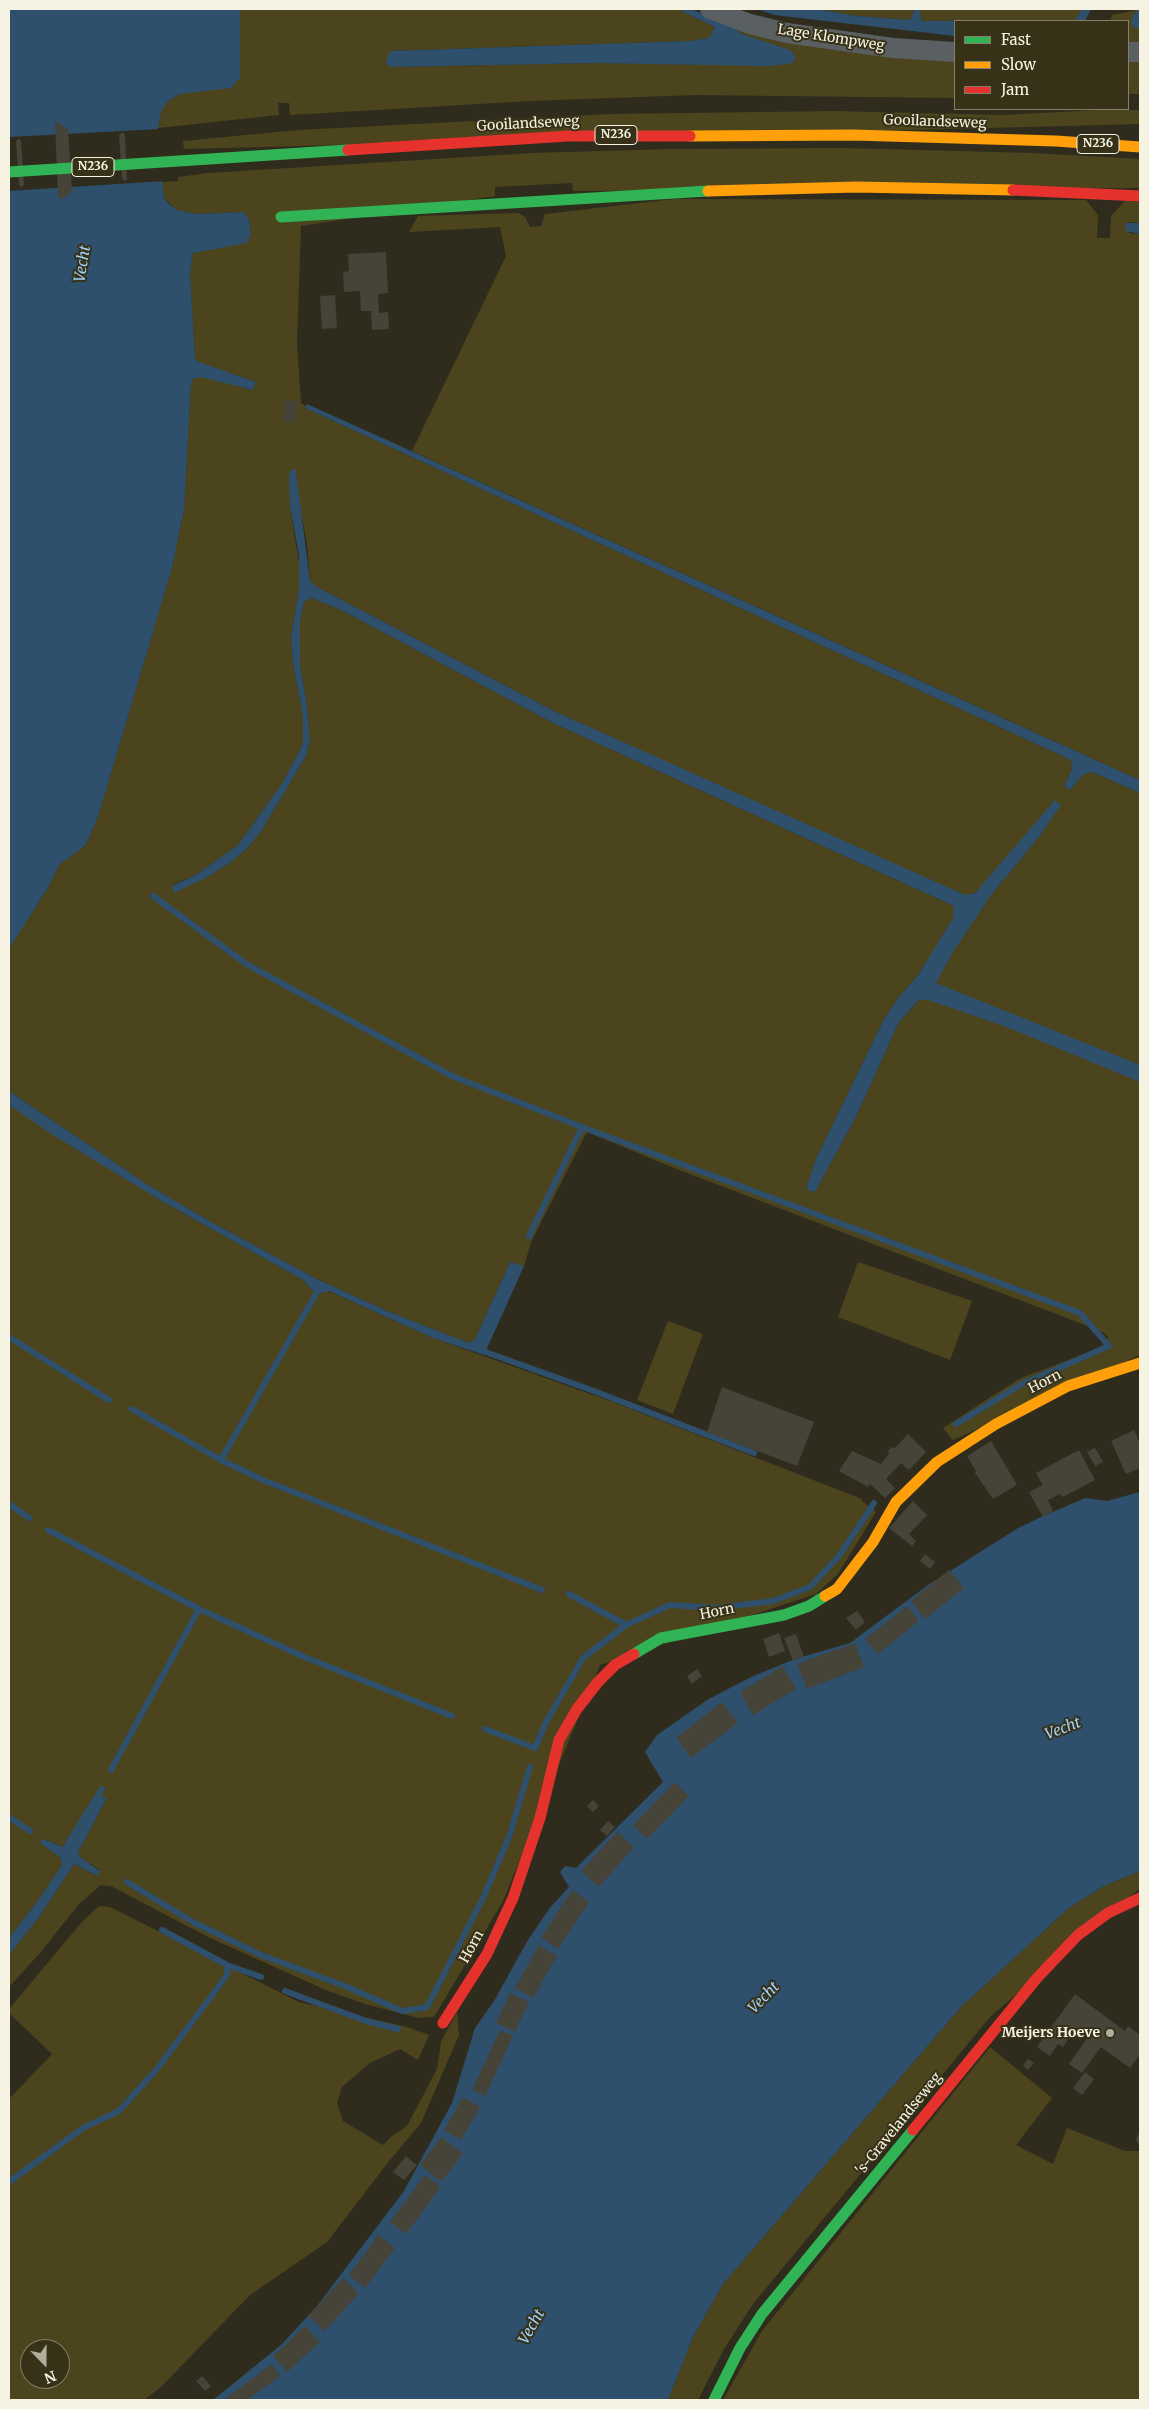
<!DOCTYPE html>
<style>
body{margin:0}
#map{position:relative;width:1149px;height:2409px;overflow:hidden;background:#2f2c1e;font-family:Merriweather,serif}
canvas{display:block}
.frame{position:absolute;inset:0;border:10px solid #f6f3e3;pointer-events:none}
.legend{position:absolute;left:954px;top:20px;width:175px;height:90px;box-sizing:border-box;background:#363117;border:1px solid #837f69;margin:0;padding:6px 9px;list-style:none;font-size:15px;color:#f6f3e3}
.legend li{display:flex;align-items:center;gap:10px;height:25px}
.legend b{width:25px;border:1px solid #837f69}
.north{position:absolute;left:20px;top:2339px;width:50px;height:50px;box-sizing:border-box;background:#363117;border:1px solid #837f69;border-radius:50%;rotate:158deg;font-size:14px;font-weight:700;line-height:20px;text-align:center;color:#f6f3e3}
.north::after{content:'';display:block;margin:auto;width:18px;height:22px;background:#b0ad9e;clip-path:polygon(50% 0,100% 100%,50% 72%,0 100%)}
</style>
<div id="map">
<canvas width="1149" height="2409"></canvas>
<div class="frame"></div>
<ul class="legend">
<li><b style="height:6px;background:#30b455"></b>Fast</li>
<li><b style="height:6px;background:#ff9f0a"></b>Slow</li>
<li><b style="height:6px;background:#e5322d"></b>Jam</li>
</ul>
<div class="north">N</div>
</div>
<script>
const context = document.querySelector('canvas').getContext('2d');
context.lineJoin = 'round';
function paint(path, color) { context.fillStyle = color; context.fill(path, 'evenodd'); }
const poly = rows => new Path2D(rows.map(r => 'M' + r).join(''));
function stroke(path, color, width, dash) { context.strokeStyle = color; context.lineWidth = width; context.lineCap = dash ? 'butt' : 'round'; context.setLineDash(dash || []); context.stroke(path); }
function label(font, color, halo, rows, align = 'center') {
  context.font = font + ' Merriweather,serif'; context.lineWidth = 4; context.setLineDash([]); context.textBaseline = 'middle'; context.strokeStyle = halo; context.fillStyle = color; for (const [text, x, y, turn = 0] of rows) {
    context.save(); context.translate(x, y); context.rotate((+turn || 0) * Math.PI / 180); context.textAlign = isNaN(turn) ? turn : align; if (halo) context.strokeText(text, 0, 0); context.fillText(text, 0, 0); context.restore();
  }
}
const green = poly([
 [240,9,677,9,715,27,709,38,689,41,391,51,392,67,594,63,790,64,781,48,738,33,738,28,955,57,955,98,695,95,530,101,290,115,289,103,278,103,279,115,158,128,161,111,168,101,180,94,240,78],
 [817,9,915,9,910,20,856,16],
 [922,9,1082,9,1075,20,922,21,920,13],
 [1137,10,1132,17,1135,28,1140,28,1140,47,1128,48,1128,21,1110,21,1112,15],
 [1140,57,1140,94,1128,94,1128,58],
 [1097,110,1140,110,1140,124,184,149,183,141,298,130,611,114,834,111,1002,115],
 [843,148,1032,153,1140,159,1140,188,573,191,572,183,495,187,495,196,301,226,297,342,301,403,306,406,305,408,1071,760,1072,769,1064,786,1070,790,1083,775,1092,772,1140,793,1140,1355,953,1440,943,1428,989,1398,1021,1378,1095,1350,1105,1344,1108,1337,1104,1333,1085,1325,669,1166,587,1132,531,1242,524,1266,510,1262,475,1339,469,1343,387,1311,317,1279,215,1224,148,1185,9,1091,9,949,48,888,59,865,86,845,98,817,172,568,184,510,191,383,193,379,201,376,252,390,256,382,198,362,195,359,190,273,193,253,247,242,251,234,249,219,242,212,197,214,177,210,164,198,162,182,178,181,178,177,208,173,531,153,671,149],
 [299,502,307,543,310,582,317,587,556,712,713,784,965,896,974,893,1039,837,991,895,953,952,935,983,899,1022,856,1117,815,1192,806,1189,816,1159,883,1021,899,997,918,975,954,918,954,906,553,723,345,612,312,598,304,601,300,620,300,665,307,706,310,741,306,756,262,830,248,848,231,862,206,878,172,885,197,874,238,845,283,782,303,744,303,716,293,663,291,637,299,589,299,563,290,507],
 [674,199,1086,200,1098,215,1097,238,1110,238,1111,216,1125,201,1140,202,1140,223,1128,222,1129,233,1140,234,1140,780,412,451,506,256,500,227,409,232,418,216,519,213,525,217,530,227,541,226,545,214],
 [9,1105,165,1203,303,1280,312,1290,322,1293,328,1291,433,1338,613,1402,862,1499,862,1501,876,1512,838,1574,816,1594,600,1665,503,1901,434,2017,419,2018,365,2004,328,1991,208,1937,111,1886,101,1885,79,1904,40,1953,9,1987,9,1955,40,1916,74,1864,96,1876,100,1870,79,1856,78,1852,107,1798,68,1849,44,1839,40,1843,61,1858,62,1865,39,1899,9,1938],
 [858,1262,972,1301,950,1360,838,1317],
 [668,1321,703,1334,673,1414,637,1400],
 [1140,1871,1140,1888,990,2017,753,2304,724,2349,698,2400,668,2400,693,2337,723,2284,961,2007,1070,1907,1104,1886],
 [99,1906,110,1907,299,2002,407,2027,429,2035,418,2060,400,2049,370,2063,342,2087,337,2103,343,2121,383,2145,392,2136,407,2126,437,2069,441,2042,457,2012,459,2035,421,2123,390,2160,327,2242,250,2295,161,2387,144,2400,9,2400,9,2099,52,2054,9,2013,9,2009,82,1922],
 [30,2349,60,2349,60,2379,30,2379],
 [990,2047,1052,2098,1016,2145,1053,2164,1067,2128,1125,2151,1140,2151,1140,2400,723,2400,762,2331]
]);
const water = poly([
 [9,9,240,9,240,78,231,88,180,94,168,101,161,112,158,128,162,182,164,198,169,204,177,210,197,214,243,212,249,219,251,234,247,243,193,253,190,273,195,359,199,362,256,382,253,390,201,377,193,379,191,383,184,510,172,568,98,817,86,845,59,865,48,888,9,949],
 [677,9,691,9,738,28,739,33,790,50,795,56,795,60,790,64,766,66,594,63,392,67,386,64,388,55,391,51,689,41,709,38,715,27],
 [757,9,817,9,856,16,910,20,915,9,922,9,920,13,922,21,1075,20,1082,9,1091,9,1085,21,955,21,955,36,774,15],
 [1137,10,1140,10,1140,28,1135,28,1131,23,1132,17],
 [1125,223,1140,223,1140,234,1126,231],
 [307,404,1140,780,1140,793,1092,772,1083,775,1070,790,1064,786,1072,769,1071,760,305,408],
 [294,469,296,471,310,581,317,587,556,712,965,895,975,893,1055,800,1061,805,1039,837,991,895,953,952,936,983,1140,1065,1140,1082,1004,1026,928,1000,919,1000,899,1022,856,1117,815,1192,806,1189,816,1159,883,1021,899,997,918,975,953,918,954,906,553,723,345,612,312,598,304,602,300,620,300,665,307,706,310,741,306,756,262,830,248,848,231,862,206,878,174,893,172,886,197,874,238,845,283,782,303,744,303,716,293,663,291,637,299,589,299,555,290,507,289,480,290,471],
 [9,1091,148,1185,215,1224,317,1279,387,1311,469,1343,475,1339,510,1262,524,1266,484,1355,433,1338,329,1291,322,1293,312,1290,303,1280,165,1203,56,1137,9,1105],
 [1140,1492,1140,1871,1104,1886,1070,1907,961,2007,723,2284,693,2337,668,2400,213,2400,282,2344,317,2306,404,2191,452,2103,475,2028,494,2001,528,1940,549,1909,569,1887,560,1872,565,1866,576,1868,663,1782,645,1752,657,1735,707,1700,751,1677,795,1659,850,1643,928,1585,1018,1528,1039,1518,1085,1498,1107,1501],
 [101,1796,107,1798,78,1852,79,1856,100,1871,97,1876,74,1864,40,1916,9,1955,9,1938,39,1899,62,1865,61,1858,40,1843,43,1839,68,1849]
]);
const pier = poly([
 [160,129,164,181,9,191,9,137]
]);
const stream = poly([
 [153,896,248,965,452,1076,582,1127,1080,1313,1109,1346,1022,1384,956,1424],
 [529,1236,582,1127],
 [9,1337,109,1400],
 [480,1350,594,1391,754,1453],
 [132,1409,221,1460,263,1480,542,1590],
 [221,1460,321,1285],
 [9,1504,29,1518],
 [48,1530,199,1609,302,1656,452,1716],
 [569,1594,626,1625],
 [485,1729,535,1748,546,1722,583,1658,626,1625,670,1605,717,1608,773,1601,810,1587,839,1556,874,1503],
 [111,1770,199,1609],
 [9,1817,30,1831],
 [67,1855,66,1848,70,1840,102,1789],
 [127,1882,193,1922,261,1955,345,1986,402,2011,427,2007,484,1896,509,1837,530,1767],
 [162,1930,227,1965,261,1977],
 [285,1991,366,2021,398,2029],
 [9,2182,83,2128,119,2111,157,2069,227,1975,227,1965]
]);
const building = poly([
 [55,121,68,129,72,192,61,199,58,196],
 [122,132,125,135,127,179,125,181,122,179,119,135],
 [19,138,21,141,24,185,21,187,19,185,16,141],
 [386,252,388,293,378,294,379,313,388,312,389,329,372,330,371,311,361,311,360,291,344,292,343,272,349,271,348,254],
 [335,295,337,328,322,329,320,296],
 [285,400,298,401,294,424,282,420],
 [722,1387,814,1422,797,1466,707,1432],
 [1134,1430,1140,1444,1140,1468,1126,1474,1111,1441],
 [908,1434,926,1452,909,1470,901,1463,886,1479,895,1488,885,1498,870,1484,868,1487,839,1471,852,1451,881,1464,889,1454,888,1451,891,1447,895,1448],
 [991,1441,1017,1485,993,1499,975,1473,976,1471,967,1456],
 [1095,1448,1103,1462,1095,1466,1087,1452],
 [1079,1450,1095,1480,1063,1497,1060,1494,1048,1500,1053,1511,1043,1517,1029,1492,1043,1485,1036,1473],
 [913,1501,927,1515,909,1534,916,1541,912,1546,889,1528],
 [925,1554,935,1562,930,1569,920,1561],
 [949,1570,964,1588,925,1619,911,1601],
 [907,1606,919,1621,878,1654,865,1639],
 [857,1611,865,1622,856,1630,846,1618],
 [779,1633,785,1651,769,1657,763,1639],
 [796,1634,804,1657,793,1661,784,1638],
 [855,1643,864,1667,807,1689,797,1664],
 [783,1666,796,1689,753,1715,740,1692],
 [697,1669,702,1676,692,1684,687,1676],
 [722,1702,738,1723,691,1758,676,1738],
 [675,1782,689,1796,647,1839,633,1825],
 [593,1800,599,1806,593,1812,587,1806],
 [608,1821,615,1827,607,1836,600,1830],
 [617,1832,634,1847,599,1887,581,1871],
 [572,1890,589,1902,558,1949,541,1937],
 [539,1945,557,1956,533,1998,515,1988],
 [510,1993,529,2002,515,2032,496,2023],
 [1075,1994,1125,2031,1128,2026,1140,2035,1140,2054,1130,2068,1101,2047,1082,2073,1069,2064,1088,2037,1076,2028,1063,2047,1058,2044,1050,2056,1037,2047],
 [500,2030,513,2036,485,2096,472,2090],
 [1028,2059,1034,2063,1028,2070,1023,2066],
 [1085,2072,1094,2079,1082,2095,1073,2088],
 [463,2097,480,2107,461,2140,444,2130],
 [1140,2131,1140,2147,1136,2139],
 [441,2137,463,2154,441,2182,420,2165],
 [406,2156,417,2165,404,2180,393,2172],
 [425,2175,441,2187,406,2234,390,2222],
 [378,2235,395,2248,365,2288,349,2275],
 [343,2278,359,2293,325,2331,308,2316],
 [305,2326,320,2342,287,2372,273,2356],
 [272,2364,280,2376,247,2400,226,2400,225,2399],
 [202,2376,211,2386,205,2391,196,2381]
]);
const street = poly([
 [710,9,750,24,787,33,893,48,955,52],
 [1128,52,1140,52]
]);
const fast = poly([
 [9,172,348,150],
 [281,217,708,191],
 [634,1654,661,1638,784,1615,809,1606,825,1596],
 [714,2400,740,2348,762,2314,913,2130]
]);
const slow = poly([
 [690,136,854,135,1056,141,1140,147],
 [708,191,856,187,1013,190],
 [825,1596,837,1589,873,1542,896,1502,937,1462,996,1424,1068,1386,1140,1363]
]);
const jam = poly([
 [348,150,568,136,690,136],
 [1013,190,1140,196],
 [443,2023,487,1954,513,1898,540,1818,559,1740,577,1709,598,1682,615,1665,634,1654],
 [913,2130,1037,1978,1078,1935,1108,1913,1140,1898]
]);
const markers = [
 [1110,2033,5,"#b0ad9e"]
];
const shields = [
 [616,135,42],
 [1098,144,42],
 [93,167,42]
];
const shieldNames = [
 ["N236",616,135],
 ["N236",1098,144],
 ["N236",93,167]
];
const streetNames = [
 ["Lage Klompweg",831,38,9],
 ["Gooilandseweg",935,122,2],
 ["Gooilandseweg",528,124,-3],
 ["Horn",1045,1382,-27],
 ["Horn",717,1612,-11],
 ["Horn",472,1947,-61],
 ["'s-Gravelandseweg",899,2124,-51]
];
const poiNames = [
 ["Meijers Hoeve",1100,2033]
];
const waterNames = [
 ["Vecht",83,264,-81],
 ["Vecht",1063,1729,-21],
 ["Vecht",764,1998,-46],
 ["Vecht",532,2327,-61]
];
paint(green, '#4b441d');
paint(water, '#2e506c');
paint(pier, '#2f2c1e');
stroke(stream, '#2e506c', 6);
paint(building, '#464438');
stroke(street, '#5a5f62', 20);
stroke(fast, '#30b455', 11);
stroke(slow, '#ff9f0a', 11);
stroke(jam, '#e5322d', 11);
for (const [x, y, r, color] of markers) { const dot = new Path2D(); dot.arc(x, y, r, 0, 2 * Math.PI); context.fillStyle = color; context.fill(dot); stroke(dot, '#363117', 2); }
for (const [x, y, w] of shields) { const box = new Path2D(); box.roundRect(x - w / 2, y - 9.5, w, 19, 4); context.fillStyle = '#363117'; context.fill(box); stroke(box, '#f6f3e3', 1); }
label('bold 12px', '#f6f3e3', null, shieldNames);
label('14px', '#f6f3e3', '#363117', streetNames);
label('bold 14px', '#f6f3e3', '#363117', poiNames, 'right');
label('italic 15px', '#a1d2fd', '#363117', waterNames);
</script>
